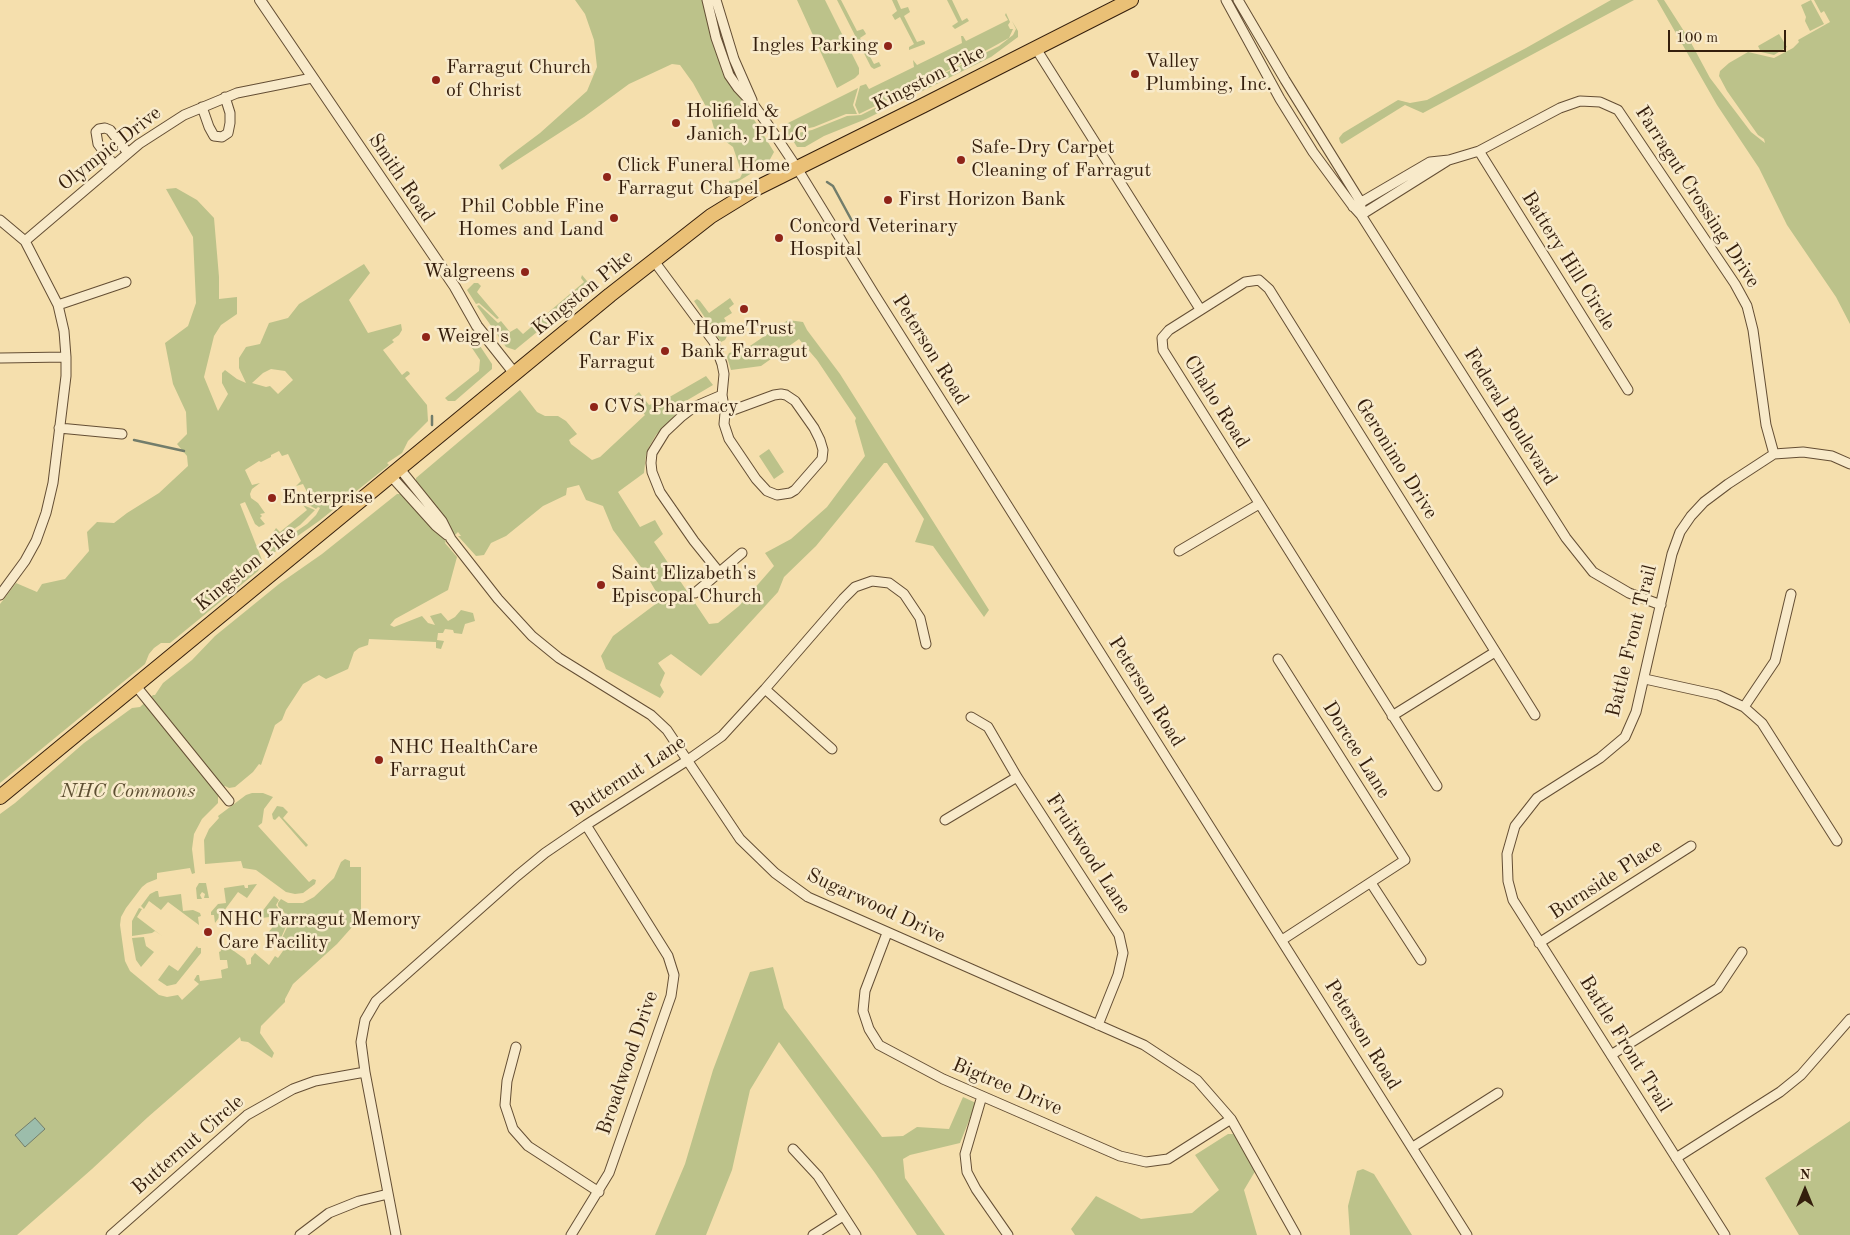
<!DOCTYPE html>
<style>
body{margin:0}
#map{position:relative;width:1850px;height:1235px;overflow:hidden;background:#f5dfad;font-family:"Old Standard TT",serif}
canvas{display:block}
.north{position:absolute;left:1780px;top:1165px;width:50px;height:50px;-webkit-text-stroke:4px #f8eaca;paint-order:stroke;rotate:0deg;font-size:14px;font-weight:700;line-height:20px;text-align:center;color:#341e0c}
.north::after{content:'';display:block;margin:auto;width:18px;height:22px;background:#341e0c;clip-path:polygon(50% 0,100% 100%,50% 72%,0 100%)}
.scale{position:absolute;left:1668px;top:30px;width:118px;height:22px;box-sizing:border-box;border:2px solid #341e0c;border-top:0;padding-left:6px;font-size:15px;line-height:18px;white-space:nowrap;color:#341e0c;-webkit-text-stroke:4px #f8eaca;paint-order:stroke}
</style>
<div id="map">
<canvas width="1850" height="1235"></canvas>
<div class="north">N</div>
<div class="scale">100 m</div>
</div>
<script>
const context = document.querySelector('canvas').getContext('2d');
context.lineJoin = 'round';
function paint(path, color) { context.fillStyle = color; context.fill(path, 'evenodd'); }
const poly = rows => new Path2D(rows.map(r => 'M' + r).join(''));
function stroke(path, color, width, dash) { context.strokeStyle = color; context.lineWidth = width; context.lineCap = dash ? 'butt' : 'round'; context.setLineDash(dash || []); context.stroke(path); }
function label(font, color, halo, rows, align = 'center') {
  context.font = font + ' "Old Standard TT",serif'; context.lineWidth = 5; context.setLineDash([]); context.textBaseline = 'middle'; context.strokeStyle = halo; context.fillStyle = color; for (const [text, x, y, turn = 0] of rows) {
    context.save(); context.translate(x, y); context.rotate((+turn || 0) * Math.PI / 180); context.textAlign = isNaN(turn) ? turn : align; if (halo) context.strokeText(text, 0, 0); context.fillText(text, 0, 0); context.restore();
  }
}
const green = poly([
 [575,0,704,0,726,74,774,152,768,163,734,184,729,186,729,181,735,180,740,178,742,174,733,147,725,141,717,139,710,114,693,83,680,65,672,64,629,84,584,117,502,170,499,165,508,157,540,133,587,91,597,67,594,40,585,14],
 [797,0,825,0,859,68,859,74,855,78,837,88],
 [837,0,841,0,857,31,863,29,865,32,866,34,860,38,874,64,879,62,881,66,874,69,871,67],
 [892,0,897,0,901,9,908,7,910,12,904,16,917,42,923,40,925,42,925,44,909,50,909,47,914,44,900,17,895,20,892,15,897,11],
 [947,0,952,0,962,21,967,18,969,21,955,29,952,26,958,22],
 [1611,0,1634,0,1423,113,1405,105,1342,144,1340,142,1339,138,1343,133,1398,100,1410,103,1427,100,1526,48],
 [1657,0,1664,0,1689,39,1710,78,1751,132,1765,143,1764,139,1758,135,1727,91,1719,76,1720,71,1729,63,1748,52,1774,58,1793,48,1799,42,1798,40,1830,22,1824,11,1821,13,1814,0,1850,0,1850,324,1836,297,1787,225,1759,168,1717,105],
 [1811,0,1824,24,1810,31,1805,21,1806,17,1801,5],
 [1006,13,1010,22,1008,25,1010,29,1013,29,1009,38,969,60,859,114,855,105,860,86,866,84,869,89,914,67,913,60,917,65,962,43,961,36,963,36,966,41,1008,20,1005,15],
 [1012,21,1018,31,1018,37,991,57,866,119,824,136,805,147,797,147,792,139,793,134,812,130,847,116,861,115,999,46,1013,35,1016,29],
 [1779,34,1787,47,1774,55,1761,52,1758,46],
 [858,88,853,105,857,114,846,114,814,127,795,131,791,133,790,137,784,128,788,123],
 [176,188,197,200,214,218,219,277,219,299,237,297,237,314,221,325,214,336,204,377,218,411,228,394,222,383,222,373,225,370,237,379,246,383,239,368,239,358,246,347,260,344,269,323,288,318,299,304,364,264,370,273,349,300,368,333,401,324,402,330,399,335,392,340,394,342,383,350,402,375,407,371,409,372,410,374,405,378,427,405,428,421,408,441,402,453,387,463,389,465,319,521,272,554,269,553,270,549,307,524,316,515,320,508,318,507,316,509,303,502,310,498,303,484,296,486,301,481,288,454,282,456,279,451,271,455,271,457,261,462,259,461,245,470,252,485,260,483,252,489,250,494,251,498,258,503,265,513,260,514,262,516,260,518,265,524,259,527,255,524,245,502,240,504,262,560,262,565,258,571,170,643,161,643,154,648,149,654,145,664,0,783,0,604,16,583,37,592,42,584,65,579,89,551,87,532,97,522,114,523,127,513,159,493,188,466,187,456,177,444,187,434,186,412,173,384,165,343,188,326,196,303,193,237,166,189],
 [271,369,285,371,293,380,278,394,270,386,266,387,252,383,263,373],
 [582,275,592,287,515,350,506,347,477,306,479,305,498,323,501,321,510,332,517,328,523,334,584,282,581,278],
 [474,283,478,283,481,286,477,292,499,318,497,319,479,303,476,304,467,290],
 [730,298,734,304,729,308,732,313,724,318,726,321,722,324,728,334,725,340,721,342,694,301,697,299,700,301,709,313],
 [788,320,803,322,807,330,840,374,989,610,984,617,933,546,915,542,924,519,887,463,884,463,816,546,784,577,778,592,701,676,671,654,658,663,665,673,660,685,664,692,660,698,606,669,601,656,613,636,661,600,644,571,613,530,603,506,586,500,579,485,567,488,566,495,543,506,506,536,491,543,484,555,476,556,458,536,461,536,458,532,454,536,446,520,416,482,416,478,520,390,537,412,545,416,558,416,566,421,577,434,569,440,571,444,592,460,600,457,645,415,631,399,639,392,649,405,666,399,706,376,713,385,674,408,676,414,656,435,649,447,646,455,644,473,618,492,640,527,655,520,663,534,654,542,709,624,718,623,739,606,774,566,765,553,791,539,827,507,865,456,855,421,856,418,817,360,799,339,761,366,731,370,727,357,729,353,747,348],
 [476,340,492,364,492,369,455,401,448,401,445,398,479,371,480,360,470,345,471,342],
 [769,449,784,472,774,479,759,456],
 [397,494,402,494,446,541,445,543,457,557,448,590,395,619,390,625,394,627,422,616,428,623,435,625,430,616,441,613,448,621,455,617,461,610,473,613,475,621,465,624,462,634,454,633,453,630,445,629,443,633,438,633,437,640,444,641,441,649,436,648,436,642,369,639,368,645,359,648,354,652,348,669,326,679,319,675,303,684,286,710,282,720,275,725,261,765,259,764,253,772,235,787,229,788,225,786,216,792,218,796,218,803,202,819,194,834,192,849,195,873,192,874,190,868,157,873,157,879,147,883,142,887,126,908,121,917,120,925,125,961,130,971,159,995,167,997,178,995,182,1000,199,984,194,980,197,975,199,975,200,981,222,978,221,970,228,968,227,960,220,960,219,952,221,951,220,941,245,959,247,965,251,964,251,958,255,953,269,965,275,956,278,958,285,948,282,938,289,923,284,912,278,906,278,903,281,899,288,903,303,903,314,897,334,878,341,862,345,859,350,861,350,867,361,867,361,917,337,944,293,984,285,999,285,1002,261,1026,260,1033,274,1053,272,1058,248,1042,241,1041,240,1037,148,1117,92,1169,17,1235,0,1235,0,814,15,803,84,743,132,708,140,707,153,695,155,695,163,683,192,660,215,636,279,584,322,554],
 [303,505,315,510,300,525,270,545,268,541,276,528,280,532,307,510],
 [252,793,263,793,273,797,264,809,262,823,258,826,309,882,313,879,316,880,315,884,303,893,295,894,286,892,256,870,243,868,241,861,205,864,204,840,209,829,219,818,218,816,246,795],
 [277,806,283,807,288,812,283,818,308,845,306,847,279,816,275,820,273,819,272,814],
 [199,883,206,883,209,898,204,898,205,894,202,892,200,895,202,899,197,899,196,888],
 [257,884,247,898,238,892,215,923,214,915,211,915,211,912,218,904,226,903,224,888,244,885,245,888,248,888,248,885],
 [156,891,158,891,159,897,181,894,183,911,193,910,200,913,201,916,198,917,199,925,168,902,161,910,149,901,144,909,141,906,150,894],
 [274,896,279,900,276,905,281,912,276,916,262,918,258,917],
 [139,908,142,909,137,917,162,936,155,931,152,933,132,936,132,921],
 [283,914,287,924,281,938,282,948,265,936,272,928,271,919],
 [144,937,146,946,154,952,141,967,136,960,132,938],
 [197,946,198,948,201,948,201,953,176,984,167,986,158,980,169,965,178,971],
 [773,967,784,1008,882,1137,903,1136,917,1127,949,1129,963,1097,976,1103,960,1143,910,1155,903,1159,905,1178,945,1235,917,1235,875,1173,779,1042,750,1090,732,1170,706,1235,655,1235,685,1164,713,1070,750,972],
 [1850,1121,1850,1235,1799,1235,1765,1178],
 [1228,1134,1235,1134,1257,1168,1244,1190,1257,1235,1075,1235,1071,1229,1096,1196,1141,1219,1192,1213,1219,1190,1195,1155],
 [1363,1169,1374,1174,1412,1235,1350,1235,1348,1206,1357,1171]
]);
const water = poly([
 [35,1118,45,1129,25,1147,15,1135,35,1118]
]);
const stream = poly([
 [827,182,833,186,852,221,857,223],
 [432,425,432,416],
 [134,440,184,451],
 [276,546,286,543,295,536]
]);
const minor = poly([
 [707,0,716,38,729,75,738,88,753,104,771,129,797,168,873,292,1467,1235],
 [716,0,734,59,752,100],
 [1226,0,1280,99,1313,152,1352,205,1361,215,1566,538,1593,572,1629,593,1661,605],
 [1238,0,1285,80,1360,201,1361,207],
 [1035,47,1200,309],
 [202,107,209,127,214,136,222,137,228,133,230,123,230,113,225,97],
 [1479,151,1628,390],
 [114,165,98,144,96,132,99,129,105,128,110,130,128,153],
 [1353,207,1430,162,1449,160,1479,151,1560,108,1580,101,1600,102,1618,110,1735,284,1747,306,1753,330,1766,425,1774,454],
 [1361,215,1447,161],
 [0,220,25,241,58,305,64,331,66,357,66,376,53,483,46,513,36,541,25,561,0,595],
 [25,241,139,144,184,115,237,93,312,78],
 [654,261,714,342,722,364,724,374,722,395,725,413],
 [58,305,126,282],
 [1,358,66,357],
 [781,394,786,395,795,401,814,428,820,440,823,450,822,459,795,490,790,493,777,495,767,491,756,479,729,439,724,424,725,413,774,395,781,394],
 [59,428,122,434],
 [400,469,442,521,451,539,498,599,532,636,559,658,651,715,667,730,740,839,775,873,808,897,1144,1045,1197,1080,1231,1119,1296,1235],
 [391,476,436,526,447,535],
 [1179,551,1259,504],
 [719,572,694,541,660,492,652,472,651,463,652,453,665,432,681,417,694,407,722,395],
 [695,593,742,553],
 [1278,659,1405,860,1282,940],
 [1645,679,1718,695,1744,707,1762,723,1837,841],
 [136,686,229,801],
 [765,689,832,749],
 [1744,707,1775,661,1791,594],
 [1392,716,1495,652],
 [971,717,988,727,1017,777,1119,935,1123,953,1118,975,1098,1025],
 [1437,786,1163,350,1162,338,1169,330,1245,282,1259,280,1269,289,1535,715],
 [945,820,1017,777],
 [1371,883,1421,960],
 [887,933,865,991,863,1011,869,1029,879,1045,943,1079,982,1096,1120,1156,1146,1162,1168,1159,1231,1119],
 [1539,943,1691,846],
 [516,1047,507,1081,505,1105,513,1129,528,1146,599,1192],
 [1611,1055,1718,988,1742,952],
 [365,1072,361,1042,365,1020,376,1001,517,876,545,853,586,825,688,760,722,736,765,689,843,599,855,587,872,581,889,583,904,594,920,618,926,644],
 [982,1096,965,1154,967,1172,976,1189,1008,1235],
 [1413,1147,1498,1093],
 [793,1149,818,1176,856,1235],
 [1676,1158,1780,1092,1801,1075,1850,1019],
 [111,1235,247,1115,293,1089,315,1081,365,1072,396,1235],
 [300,1235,329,1213,359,1201,388,1194],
 [571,1235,609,1173,671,996,674,975,668,956,586,825],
 [813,1235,843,1216],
 [1725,1235,1513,900,1508,881,1507,854,1515,826,1537,798,1600,758,1625,737,1636,712,1672,554,1680,532,1691,516,1704,502,1728,484,1774,454,1803,452,1832,456,1850,464]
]);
const tertiary = poly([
 [260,0,455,287,477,326,515,374]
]);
const primary = poly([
 [0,797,610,295,711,216,755,189,924,105,1131,0]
]);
const markers = [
 [888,46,5,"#8f2418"],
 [1135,74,5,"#8f2418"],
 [436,80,5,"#8f2418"],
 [676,123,5,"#8f2418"],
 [961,160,5,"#8f2418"],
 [607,177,5,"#8f2418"],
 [888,200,5,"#8f2418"],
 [614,218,5,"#8f2418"],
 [779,238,5,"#8f2418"],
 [525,272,5,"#8f2418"],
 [744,309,5,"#8f2418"],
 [426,337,5,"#8f2418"],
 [665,351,5,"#8f2418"],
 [594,407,5,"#8f2418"],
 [272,498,5,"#8f2418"],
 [601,585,5,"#8f2418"],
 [379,760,5,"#8f2418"],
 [208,932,5,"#8f2418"]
];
const poiNames = [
 ["Ingles Parking",878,46,"right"],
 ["Valley",1145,62],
 ["Plumbing, Inc.",1145,85],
 ["Farragut Church",446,68],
 ["of Christ",446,91],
 ["Holifield &",686,112],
 ["Janich, PLLC",686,135],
 ["Safe-Dry Carpet",971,148],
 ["Cleaning of Farragut",971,171],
 ["Click Funeral Home",617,166],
 ["Farragut Chapel",617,189],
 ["First Horizon Bank",898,200],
 ["Phil Cobble Fine",604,207,"right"],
 ["Homes and Land",604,230,"right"],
 ["Concord Veterinary",789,227],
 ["Hospital",789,250],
 ["Walgreens",515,272,"right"],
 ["HomeTrust",744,329,"center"],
 ["Bank Farragut",744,352,"center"],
 ["Weigel's",436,337],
 ["Car Fix",655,340,"right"],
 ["Farragut",655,363,"right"],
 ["CVS Pharmacy",604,407],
 ["Enterprise",282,498],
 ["Saint Elizabeth's",611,574],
 ["Episcopal Church",611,597],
 ["NHC HealthCare",389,748],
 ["Farragut",389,771],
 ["NHC Farragut Memory",218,920],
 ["Care Facility",218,943]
];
const streetNames = [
 ["Kingston Pike",929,79,-27],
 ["Olympic Drive",110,149,-38],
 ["Smith Road",401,178,56],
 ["Farragut Crossing Drive",1697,197,57],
 ["Battery Hill Circle",1568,261,58],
 ["Kingston Pike",583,293,-39],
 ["Peterson Road",930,350,58],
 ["Chaho Road",1216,402,58],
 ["Federal Boulevard",1510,417,58],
 ["Geronimo Drive",1396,459,58],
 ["Kingston Pike",246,569,-39],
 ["Battle Front Trail",1632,641,-76],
 ["Peterson Road",1146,692,58],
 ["Dorcee Lane",1356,750,58],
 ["Butternut Lane",628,777,-33],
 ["Fruitwood Lane",1088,854,57],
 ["Burnside Place",1606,880,-33],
 ["Sugarwood Drive",876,906,25],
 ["Peterson Road",1362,1035,58],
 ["Battle Front Trail",1625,1044,58],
 ["Broadwood Drive",628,1063,-71],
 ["Bigtree Drive",1007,1087,23],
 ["Butternut Circle",188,1145,-41]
];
const parkNames = [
 ["NHC Commons",128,792]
];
paint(green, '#bcc28a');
paint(water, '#9cbdab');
stroke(water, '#727d6b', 1);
stroke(stream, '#727d6b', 2.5);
stroke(minor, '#644e34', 11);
stroke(tertiary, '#644e34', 12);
stroke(primary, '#341e0c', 16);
stroke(minor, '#f8eaca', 9);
stroke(tertiary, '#f8eaca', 10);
stroke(primary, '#eac076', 14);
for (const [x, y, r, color] of markers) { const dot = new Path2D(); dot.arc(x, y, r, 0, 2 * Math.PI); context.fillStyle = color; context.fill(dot); stroke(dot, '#f8eaca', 2); }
label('20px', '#341e0c', '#f8eaca', poiNames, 'left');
label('20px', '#341e0c', '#f8eaca', streetNames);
label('italic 20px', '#5d4f32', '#f8eaca', parkNames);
</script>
